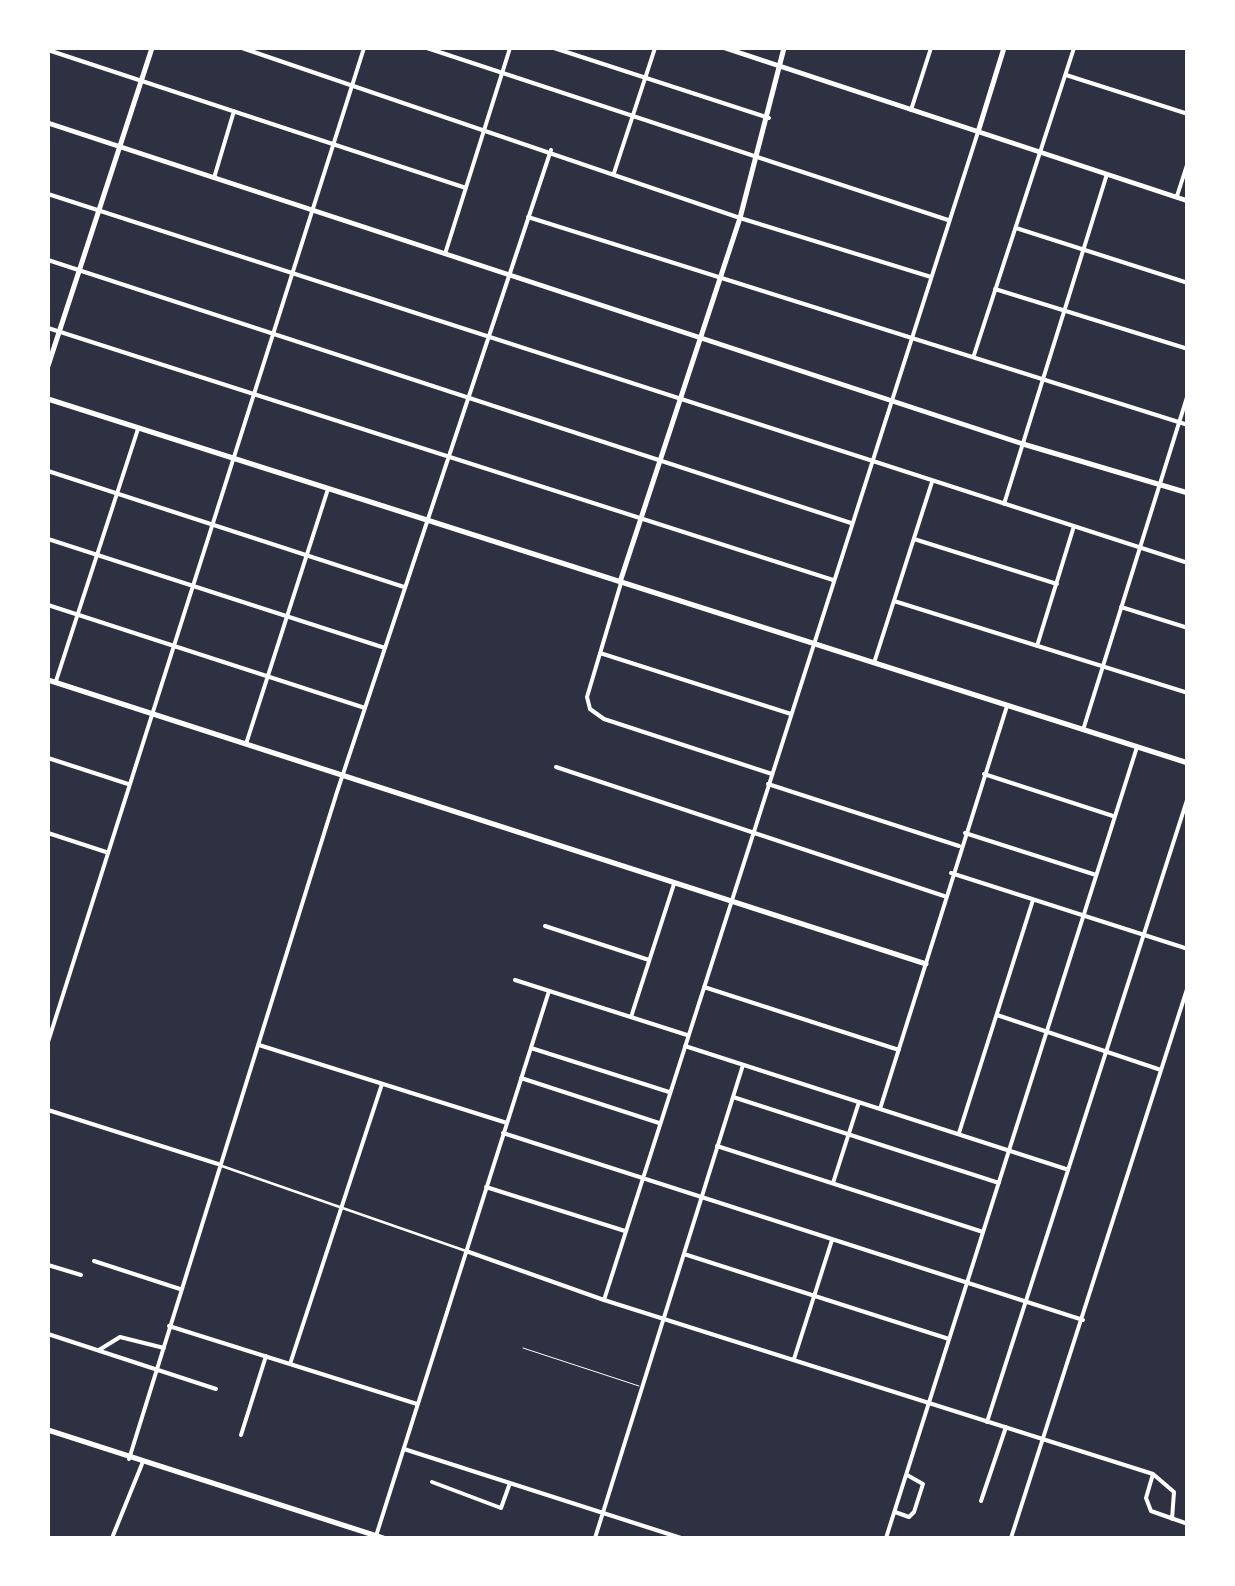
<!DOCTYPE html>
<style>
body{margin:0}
#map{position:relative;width:1235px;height:1586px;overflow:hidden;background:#2d3142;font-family:"Fira Sans Condensed",sans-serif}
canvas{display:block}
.frame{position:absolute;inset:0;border:50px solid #fff;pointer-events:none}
</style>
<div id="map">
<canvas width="1235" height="1586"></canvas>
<div class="frame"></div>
</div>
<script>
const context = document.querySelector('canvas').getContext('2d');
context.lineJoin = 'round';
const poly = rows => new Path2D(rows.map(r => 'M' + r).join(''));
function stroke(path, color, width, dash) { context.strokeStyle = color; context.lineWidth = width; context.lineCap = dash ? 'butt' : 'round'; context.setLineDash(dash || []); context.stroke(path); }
const service = poly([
 [523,1348,639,1386]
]);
const pedestrian = poly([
 [219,1165,466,1251]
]);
const minor = poly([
 [242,48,740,218,931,277],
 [427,48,948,220],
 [554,48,769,118],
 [48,50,466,188],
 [1066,75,1188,114],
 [911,110,931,48],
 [614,173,655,48],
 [214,178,234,111],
 [48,194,1188,563],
 [1177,196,1188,162],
 [528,217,1188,425],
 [1016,228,1188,283],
 [445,254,510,48],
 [48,260,851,523],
 [995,289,1188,349],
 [48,328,833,580],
 [974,355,1074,48],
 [48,471,404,587],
 [1004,504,1107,174],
 [48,539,385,648],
 [914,539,1057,584],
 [621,583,587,697,590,709,604,719,772,774],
 [894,601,1188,693],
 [48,605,365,708],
 [1121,607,1188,628],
 [1037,646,1074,526],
 [600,653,791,714],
 [874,663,932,482],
 [56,681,138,429],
 [1083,730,1188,394],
 [246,744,328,489],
 [48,758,128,784],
 [556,767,944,896],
 [984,774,1113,816],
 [768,784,959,846],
 [48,833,106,852],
 [965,833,1096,875],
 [951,873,1188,949],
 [545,926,649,960],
 [515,980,687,1035],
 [704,987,899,1050],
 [997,1015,1161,1070],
 [631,1017,674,884],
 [48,1042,364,48],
 [259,1045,507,1123],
 [685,1046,1066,1169],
 [531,1048,669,1092],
 [521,1078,659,1123],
 [733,1097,999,1183],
 [880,1109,1007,706],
 [48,1110,218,1164],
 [503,1133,1083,1320],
 [959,1133,1033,900],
 [717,1146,983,1232],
 [833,1183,859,1102],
 [486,1187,625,1231],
 [466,1251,604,1300,1153,1474,1174,1492,1172,1519],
 [684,1254,949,1339],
 [94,1261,180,1289],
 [48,1265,81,1275],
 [604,1300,978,132],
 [169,1326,417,1404],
 [48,1334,216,1389],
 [99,1350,120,1337,164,1348],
 [794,1359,832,1240],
 [290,1364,382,1084],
 [987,1422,1188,797],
 [241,1435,266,1356],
 [404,1449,681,1538],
 [129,1459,337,792,551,150],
 [1153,1474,1146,1498,1151,1511,1188,1524],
 [432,1482,501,1508,510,1483],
 [981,1501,1006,1427],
 [895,1512,909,1517,914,1512,923,1484,907,1475],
 [376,1536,549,991],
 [112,1538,142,1464],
 [595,1538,743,1065],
 [886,1538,1137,747],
 [1011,1538,1188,986]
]);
const tertiary = poly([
 [725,48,1188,201],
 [48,123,1023,444,1188,493],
 [978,132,1004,48],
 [48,366,152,48],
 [48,399,1188,763],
 [620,582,740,218,784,48],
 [48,680,926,964],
 [48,1430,383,1538]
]);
stroke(service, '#fff', 1);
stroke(pedestrian, '#fff', 2.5);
stroke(minor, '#fff', 4);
stroke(tertiary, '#fff', 5);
</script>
